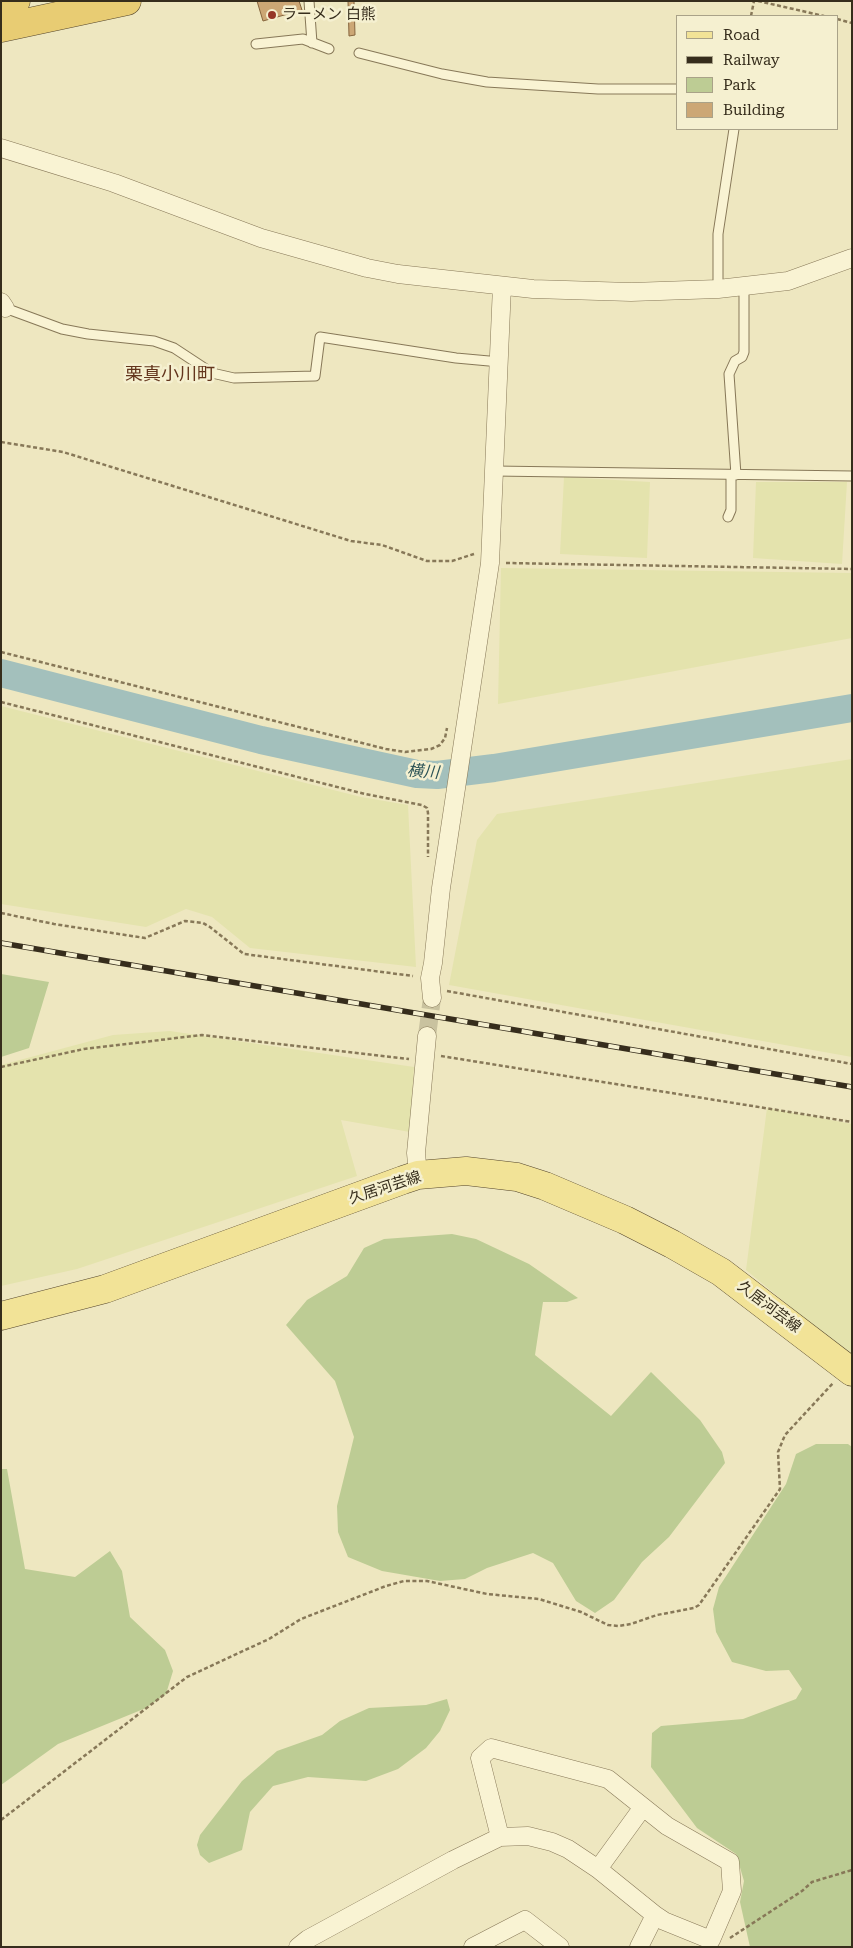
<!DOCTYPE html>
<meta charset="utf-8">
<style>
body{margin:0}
#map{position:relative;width:853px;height:1948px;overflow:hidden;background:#eee7c0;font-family:"Roboto Serif",serif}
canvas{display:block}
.frame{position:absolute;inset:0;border:2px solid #362d1c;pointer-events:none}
.legend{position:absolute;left:676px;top:15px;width:162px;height:115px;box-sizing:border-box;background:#f5f0d0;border:1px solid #a9a288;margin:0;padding:6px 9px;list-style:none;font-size:15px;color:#362d1c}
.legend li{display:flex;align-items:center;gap:10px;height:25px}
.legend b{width:25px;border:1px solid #a9a288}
</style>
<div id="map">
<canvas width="853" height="1948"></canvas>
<div class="frame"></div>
<ul class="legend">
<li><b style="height:6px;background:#f2e397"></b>Road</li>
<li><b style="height:6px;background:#362d1c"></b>Railway</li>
<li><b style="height:14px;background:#bdcc94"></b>Park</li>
<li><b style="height:14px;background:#cca775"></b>Building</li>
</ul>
</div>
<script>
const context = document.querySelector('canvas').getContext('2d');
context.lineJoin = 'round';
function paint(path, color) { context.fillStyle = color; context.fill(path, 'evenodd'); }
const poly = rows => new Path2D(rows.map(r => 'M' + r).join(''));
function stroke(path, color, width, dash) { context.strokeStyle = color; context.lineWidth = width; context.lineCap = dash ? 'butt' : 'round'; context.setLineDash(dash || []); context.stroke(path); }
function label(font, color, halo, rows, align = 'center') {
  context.font = font + ' "Roboto Serif","Noto Sans JP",serif'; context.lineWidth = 5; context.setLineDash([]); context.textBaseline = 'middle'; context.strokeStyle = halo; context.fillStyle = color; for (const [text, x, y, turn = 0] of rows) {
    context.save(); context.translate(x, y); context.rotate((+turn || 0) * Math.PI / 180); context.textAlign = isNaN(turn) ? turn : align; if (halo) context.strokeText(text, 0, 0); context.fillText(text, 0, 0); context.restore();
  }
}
const farmland = poly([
 [564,477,650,482,647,558,560,554],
 [756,482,847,482,842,564,753,558],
 [501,568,852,573,852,638,498,704],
 [1,706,361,797,408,805,416,967,250,948,212,917,186,909,146,927,1,904],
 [852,759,852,1057,449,985,477,840,497,814],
 [170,1031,414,1067,410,1132,341,1120,357,1176,77,1269,1,1286,1,1065,113,1035],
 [767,1108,852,1124,852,1358,746,1270]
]);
const green = poly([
 [1,974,49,982,29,1048,1,1057],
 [452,1234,476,1239,529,1264,578,1298,567,1302,543,1302,535,1355,611,1416,651,1372,700,1420,722,1452,725,1463,669,1537,642,1562,614,1600,595,1613,576,1601,553,1563,533,1553,487,1568,465,1579,440,1581,382,1571,348,1557,338,1532,337,1506,354,1437,335,1381,286,1325,307,1300,347,1276,364,1248,384,1239],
 [816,1444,848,1444,852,1447,852,1947,750,1947,740,1902,744,1881,736,1854,697,1828,651,1767,652,1733,661,1726,743,1719,796,1699,802,1689,789,1670,766,1671,732,1662,716,1632,713,1609,719,1587,786,1484,796,1454],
 [1,1469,7,1469,25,1569,75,1577,110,1551,122,1571,130,1617,165,1650,173,1671,166,1694,146,1708,58,1744,1,1785],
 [447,1699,450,1710,440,1731,426,1748,398,1769,366,1781,308,1777,273,1786,250,1812,242,1850,209,1863,200,1855,197,1845,200,1835,242,1781,277,1751,322,1735,340,1721,369,1708,426,1705]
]);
const river = poly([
 [1,673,261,740,417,774,437,775,494,768,852,708]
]);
const building = poly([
 [257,1,299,1,302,10,263,21,257,1],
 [348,1,354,1,355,35,349,36,348,1]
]);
const minorTunnel = poly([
 [427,1036,432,998]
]);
const path = poly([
 [758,1,824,16],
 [751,16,754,1],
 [837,19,852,23],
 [1,442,63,452,351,541,382,545,427,561,452,561,474,554],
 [506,563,852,569],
 [1,652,386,749,405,752,431,749,440,745,445,738,447,728],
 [1,702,365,794,422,805,427,808,428,813,428,857],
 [1,913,54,924,145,938,185,921,203,923,210,927,244,954,413,976],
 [447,991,852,1064],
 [441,1056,852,1122],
 [1,1067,84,1049,202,1035,409,1059],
 [1,1820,187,1677,269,1639,301,1619,386,1586,404,1581,427,1581,487,1594,539,1599,581,1612,608,1625,618,1626,631,1624,657,1615,694,1608,699,1605,780,1489,778,1452,785,1435,834,1382],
 [730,1938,802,1891,812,1882,852,1870]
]);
const service = poly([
 [309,1,312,43],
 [256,44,303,39,329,49],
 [359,53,442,74,487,82,598,89,677,89],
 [718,289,718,234,734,129],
 [5,308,62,329,88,334,154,341,174,348,212,373,234,378,315,376,320,337,456,358,500,362],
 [494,471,852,476],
 [736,475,729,374,735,361,742,357,744,352,744,286],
 [728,517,731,510,731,475]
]);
const minor = poly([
 [1,148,114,183,261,238,367,268,398,274,533,289,631,292,718,289,788,281,852,258],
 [1,302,5,308],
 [432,998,430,978,433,963,441,888,490,563,502,286],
 [418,1175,416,1153,427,1036],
 [500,1837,528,1836,552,1842,568,1849,598,1869,655,1915],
 [598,1869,643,1807],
 [298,1947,308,1939,453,1860,500,1837,480,1758,491,1748,608,1779,667,1826,730,1862,732,1891,711,1940,664,1921,655,1915,639,1947],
 [473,1947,525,1920,560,1947]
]);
const primary = poly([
 [1,1316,105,1289,403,1180,418,1175,466,1171,517,1177,545,1186,625,1220,672,1244,721,1272,852,1372]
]);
const trunk = poly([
 [1,4,16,1],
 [1,28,127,1]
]);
const rail = poly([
 [1,943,852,1087]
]);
const markers = [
 [272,15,5,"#963728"]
];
const poiNames = [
 ["ラーメン 白熊",282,15]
];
const streetNames = [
 ["久居河芸線",385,1188,-18],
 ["久居河芸線",769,1307,37]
];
const waterNames = [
 ["横川",423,772,4]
];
const quarterNames = [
 ["栗真小川町",170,375]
];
paint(farmland, '#e4e3ad');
paint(green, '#bdcc94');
stroke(river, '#a3c0bc', 28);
paint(building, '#cca775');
stroke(building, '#86653e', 1);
stroke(minorTunnel, '#c9c29f', 18, [18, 9]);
stroke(service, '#877858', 11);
stroke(minor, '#877858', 19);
stroke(primary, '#54452c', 29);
stroke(trunk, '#54452c', 29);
stroke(path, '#877858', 2.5, [4, 2.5]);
stroke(service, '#f9f3d3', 9);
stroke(minor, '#f9f3d3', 18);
stroke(primary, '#f2e397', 28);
stroke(trunk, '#e8cc73', 28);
stroke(rail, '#362d1c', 5.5);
stroke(rail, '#f5f0d0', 4, [11]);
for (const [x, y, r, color] of markers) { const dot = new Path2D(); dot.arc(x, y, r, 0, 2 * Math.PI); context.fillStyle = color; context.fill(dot); stroke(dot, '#f5f0d0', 2); }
label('15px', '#362d1c', '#f5f0d0', poiNames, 'left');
label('15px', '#362d1c', '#f5f0d0', streetNames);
label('italic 16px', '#2c5356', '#f5f0d0', waterNames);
label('18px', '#63351c', '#f5f0d0', quarterNames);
</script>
